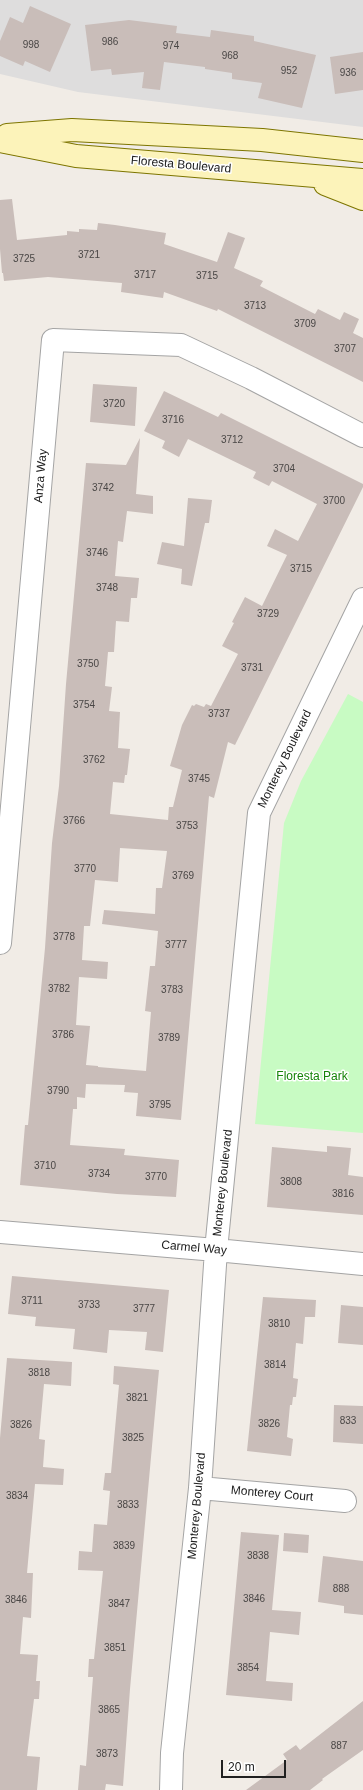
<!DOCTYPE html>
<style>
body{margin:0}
#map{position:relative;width:363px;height:1790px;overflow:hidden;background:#f1ece6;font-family:Arial,sans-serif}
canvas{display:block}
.scale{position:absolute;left:221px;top:1760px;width:65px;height:18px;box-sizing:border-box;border:2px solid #202020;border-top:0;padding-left:5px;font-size:12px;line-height:14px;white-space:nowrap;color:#202020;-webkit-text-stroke:3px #fff;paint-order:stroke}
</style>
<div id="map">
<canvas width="363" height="1790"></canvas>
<div class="scale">20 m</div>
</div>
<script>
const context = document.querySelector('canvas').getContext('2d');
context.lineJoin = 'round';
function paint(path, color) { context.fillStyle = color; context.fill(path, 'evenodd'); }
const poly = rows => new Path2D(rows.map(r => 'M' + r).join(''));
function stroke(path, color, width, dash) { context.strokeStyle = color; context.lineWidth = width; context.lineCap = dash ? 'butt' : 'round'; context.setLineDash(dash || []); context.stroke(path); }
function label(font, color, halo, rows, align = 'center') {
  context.font = font + ' Arial,sans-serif'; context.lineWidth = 3; context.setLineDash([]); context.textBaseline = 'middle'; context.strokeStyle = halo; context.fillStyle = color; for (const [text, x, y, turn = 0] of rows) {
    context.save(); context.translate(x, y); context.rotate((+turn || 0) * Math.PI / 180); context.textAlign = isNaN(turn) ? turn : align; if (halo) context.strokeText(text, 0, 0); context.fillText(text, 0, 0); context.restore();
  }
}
const residential = poly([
 [0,0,363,0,363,127,78,92,0,74]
]);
const park = poly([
 [348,694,363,702,363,1133,255,1124,284,823,301,781]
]);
const building = poly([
 [30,6,71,24,50,72,25,61,23,66,0,56,0,41,10,17,23,23],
 [129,20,177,26,176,33,210,37,211,30,254,36,254,41,316,55,302,108,258,98,262,83,232,79,232,73,205,69,205,67,164,62,160,90,142,88,144,72,112,75,111,69,91,71,85,25],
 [363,52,363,90,335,94,330,57],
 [12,199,17,240,67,235,67,231,79,232,79,229,97,230,98,223,115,225,166,233,164,244,217,262,228,232,245,238,234,268,263,281,260,286,315,314,318,309,340,320,344,312,359,319,353,333,363,338,363,382,218,309,217,311,164,292,163,298,121,292,122,283,48,277,4,281,3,273,2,273,0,249,0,200],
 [93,384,137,387,135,426,90,422],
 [164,391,218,417,221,413,363,484,363,487,235,745,228,742,214,798,209,796,181,1120,136,1116,138,1093,124,1092,125,1085,86,1084,85,1098,77,1097,77,1109,73,1109,70,1145,125,1149,124,1155,179,1160,176,1197,117,1194,20,1185,25,1125,28,1125,45,948,52,843,59,786,66,684,86,463,126,465,140,438,136,494,153,496,153,514,127,511,123,542,118,541,115,576,139,578,137,598,131,598,129,622,116,621,114,652,108,652,105,686,112,687,109,711,120,712,118,748,130,749,127,775,125,775,124,783,113,782,110,814,168,820,169,807,173,807,182,770,170,766,182,725,192,705,194,706,196,704,204,707,206,704,211,706,238,654,222,646,234,623,232,622,245,597,262,606,287,555,267,546,275,529,298,541,317,504,272,481,269,486,253,478,256,472,188,439,179,457,162,448,165,441,144,431],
 [120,848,167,851,162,888,156,888,155,914,104,910,102,924,158,931,155,966,150,966,145,1011,151,1012,146,1071,98,1067,98,1066,86,1065,90,1026,76,1025,79,977,107,979,108,962,82,960,84,926,90,926,95,880,118,882],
 [188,498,212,500,209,523,205,523,192,586,181,584,182,569,157,564,162,542,184,546],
 [327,1146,351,1148,348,1175,363,1177,363,1215,267,1207,272,1147,327,1152],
 [12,1276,169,1290,163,1352,145,1350,147,1332,109,1330,107,1353,73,1349,75,1329,35,1326,36,1317,8,1314],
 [263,1297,316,1300,315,1317,305,1317,303,1344,296,1343,293,1378,298,1379,296,1397,293,1397,292,1405,290,1405,287,1437,293,1439,291,1456,247,1451],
 [341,1305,363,1307,363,1345,338,1343],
 [7,1358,72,1362,71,1386,44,1384,39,1439,45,1440,43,1467,64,1469,63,1485,35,1484,27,1573,33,1573,31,1618,23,1617,20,1654,38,1655,36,1681,40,1681,39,1699,34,1699,27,1756,40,1757,37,1790,0,1790,0,1438],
 [114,1366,159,1370,154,1424,130,1689,123,1786,106,1784,105,1790,78,1790,80,1765,86,1766,93,1677,88,1677,89,1659,94,1659,103,1571,78,1570,79,1551,92,1552,94,1524,107,1525,110,1491,103,1490,105,1473,111,1473,119,1385,113,1384],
 [334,1405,363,1406,363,1444,333,1442],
 [241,1532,279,1535,272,1610,301,1612,299,1635,270,1632,266,1681,293,1683,292,1701,226,1695],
 [284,1533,309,1535,308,1553,283,1551],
 [323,1556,363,1561,363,1615,344,1613,344,1606,318,1602],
 [363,1701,363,1750,322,1779,323,1780,310,1790,246,1790,287,1760,283,1754,296,1745,300,1750]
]);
const street = poly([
 [0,943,53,340,181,345,251,378,363,436],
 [0,1232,216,1250,363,1264],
 [200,1488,345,1501],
 [171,1790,172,1753,200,1488,216,1250,259,813,363,599]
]);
const secondary = poly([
 [7,135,72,130,262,140,363,151],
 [0,141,76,156,363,180],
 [325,184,363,199]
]);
const numberNames = [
 ["986",110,42],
 ["998",31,45],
 ["974",171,46],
 ["968",230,56],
 ["952",289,71],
 ["936",348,73],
 ["3721",89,255],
 ["3725",24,259],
 ["3717",145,275],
 ["3715",207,276],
 ["3713",255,306],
 ["3709",305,324],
 ["3707",345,349],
 ["3720",114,404],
 ["3716",173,420],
 ["3712",232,440],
 ["3704",284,469],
 ["3742",103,488],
 ["3700",334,501],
 ["3746",97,553],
 ["3715",301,569],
 ["3748",107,588],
 ["3729",268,614],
 ["3750",88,664],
 ["3731",252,668],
 ["3754",84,705],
 ["3737",219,714],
 ["3762",94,760],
 ["3745",199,779],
 ["3766",74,821],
 ["3753",187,826],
 ["3770",85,869],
 ["3769",183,876],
 ["3778",64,937],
 ["3777",176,945],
 ["3782",59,989],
 ["3783",172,990],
 ["3786",63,1035],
 ["3789",169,1038],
 ["3790",58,1091],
 ["3795",160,1105],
 ["3710",45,1166],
 ["3734",99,1174],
 ["3770",156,1177],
 ["3808",291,1182],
 ["3816",343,1194],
 ["3711",32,1301],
 ["3733",89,1305],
 ["3777",144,1309],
 ["3810",279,1324],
 ["3814",275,1365],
 ["3818",39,1373],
 ["3821",137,1398],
 ["833",348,1421],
 ["3826",269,1424],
 ["3826",21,1425],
 ["3825",133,1438],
 ["3834",17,1496],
 ["3833",128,1505],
 ["3839",124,1546],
 ["3838",258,1556],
 ["888",341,1589],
 ["3846",254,1599],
 ["3846",16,1600],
 ["3847",119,1604],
 ["3851",115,1648],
 ["3854",248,1668],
 ["3865",109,1710],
 ["887",339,1746],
 ["3873",107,1754]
];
const streetNames = [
 ["Floresta Boulevard",181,165,5],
 ["Anza Way",41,476,-85],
 ["Monterey Boulevard",285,759,-64],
 ["Monterey Boulevard",223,1183,-84],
 ["Carmel Way",194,1248,5],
 ["Monterey Court",272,1494,5],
 ["Monterey Boulevard",197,1506,-85]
];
const parkNames = [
 ["Floresta Park",312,1077]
];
paint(residential, '#dedddd');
paint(park, '#c8fbc3');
paint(building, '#c9bdb9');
stroke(street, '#a4a4a4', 24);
stroke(secondary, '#7d7501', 24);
stroke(street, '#fff', 22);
stroke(secondary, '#fcf3ba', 22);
label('10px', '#4a4746', null, numberNames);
label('12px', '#202020', '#fff', streetNames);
label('12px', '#148408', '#fff', parkNames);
</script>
